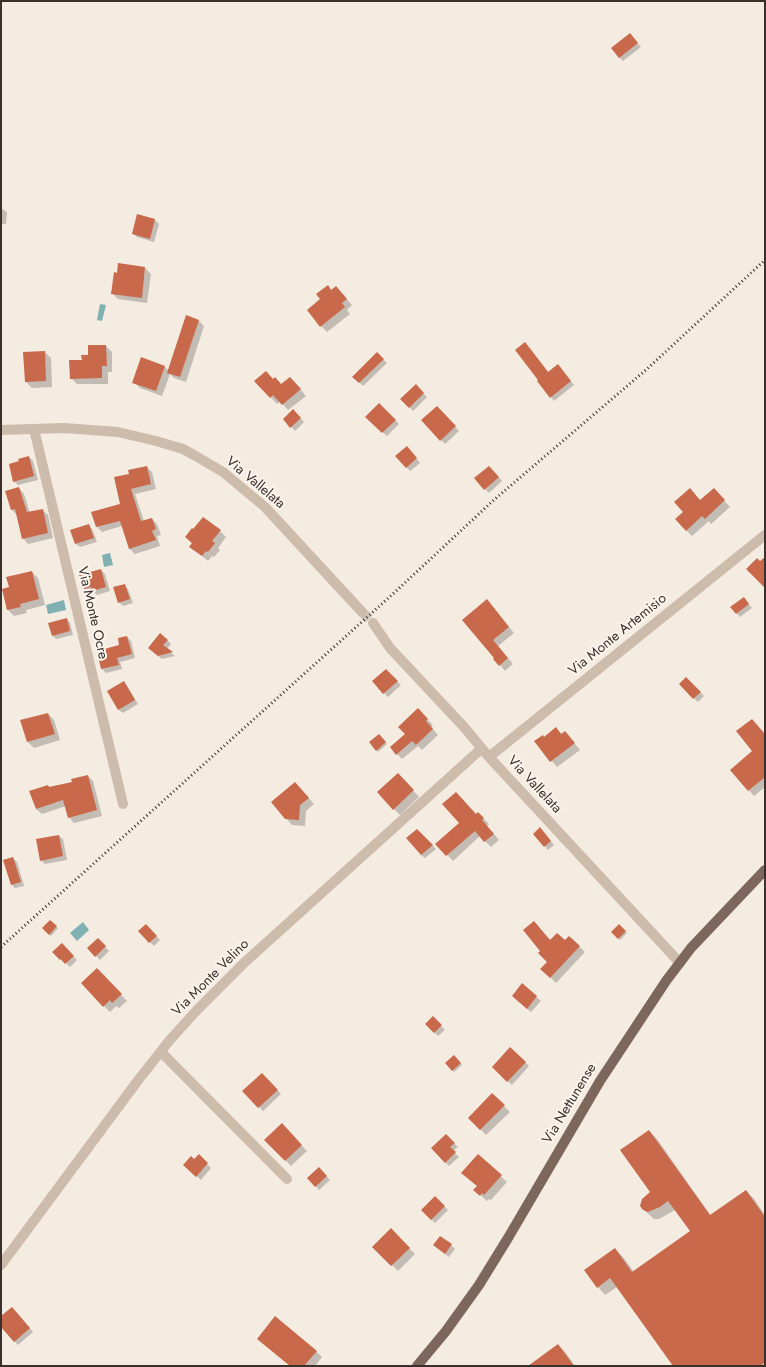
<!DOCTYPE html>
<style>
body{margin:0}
#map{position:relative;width:766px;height:1367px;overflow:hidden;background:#f4ebe1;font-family:Jost,sans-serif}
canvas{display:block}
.frame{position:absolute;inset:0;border:2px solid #3b302b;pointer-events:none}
</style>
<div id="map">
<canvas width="766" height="1367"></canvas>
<div class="frame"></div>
</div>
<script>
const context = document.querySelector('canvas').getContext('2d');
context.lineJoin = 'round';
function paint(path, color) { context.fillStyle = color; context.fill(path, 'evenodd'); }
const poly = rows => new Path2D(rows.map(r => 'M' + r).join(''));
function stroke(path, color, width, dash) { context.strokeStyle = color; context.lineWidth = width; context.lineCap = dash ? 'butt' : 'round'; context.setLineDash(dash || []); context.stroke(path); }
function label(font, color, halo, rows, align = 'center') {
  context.font = font + ' Jost,sans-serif'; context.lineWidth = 4; context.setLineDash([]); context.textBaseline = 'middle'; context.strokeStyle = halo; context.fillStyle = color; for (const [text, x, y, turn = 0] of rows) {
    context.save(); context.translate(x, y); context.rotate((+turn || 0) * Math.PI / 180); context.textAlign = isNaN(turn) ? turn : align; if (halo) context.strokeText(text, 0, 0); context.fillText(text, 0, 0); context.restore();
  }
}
const water = poly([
 [100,304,106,305,102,321,97,320],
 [110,553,113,565,104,567,102,555],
 [64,600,66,610,48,614,46,605],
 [83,922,89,930,77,941,70,933]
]);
const shadow = poly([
 [634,39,641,47,623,61,619,57],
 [1,208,7,212,6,224,1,224],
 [138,215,155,220,159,224,154,242,137,237,133,233],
 [145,268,151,274,147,303,118,299,112,293,118,274],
 [328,286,332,291,336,287,352,305,347,310,350,314,327,332,321,326,322,299],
 [198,320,204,326,186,382,174,378,170,374,162,396,140,388,134,382,164,366,169,371],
 [106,346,112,352,112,372,108,372,108,384,77,384,71,378,83,361,89,356],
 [529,347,549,373,561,369,574,385,554,401,540,380],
 [45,352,51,358,52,387,32,388,26,382],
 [377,353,387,363,363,386,354,377],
 [274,380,282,385,296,384,306,396,288,410,280,401,277,404,256,381],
 [416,386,427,397,413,411,402,399],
 [379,404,399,424,387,436,367,417],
 [437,407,459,431,445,444,423,420],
 [293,410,304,422,295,431,284,419],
 [411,451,420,463,410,471,397,456],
 [29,457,33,461,38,480,18,485,14,481,20,462],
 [147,467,152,472,156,489,135,494,144,521,152,519,157,524,161,535,157,536,160,546,135,554,130,549,122,526,102,532,97,527,93,512,121,504,130,475],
 [493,471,502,481,489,493,485,489],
 [19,488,24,494,30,513,42,510,48,515,53,538,28,544,23,538,17,515,12,510,7,492],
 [719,495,730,507,711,524,709,521,692,536,686,530,684,512,700,501],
 [89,525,92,529,97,542,80,547,76,544],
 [194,530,220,531,226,537,218,548,220,550,214,557,212,556,208,561,191,547,193,544,186,537],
 [101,570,105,574,110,591,97,595,93,591,88,592,84,589],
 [32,572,38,578,45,605,26,610,27,613,14,616,8,610,10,588],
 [124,585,128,589,133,603,123,606,119,602],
 [747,602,752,608,740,617,732,607],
 [492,606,514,633,498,646,513,664,505,671,463,620],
 [67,619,70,623,73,635,56,639,52,635],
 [127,637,131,641,135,658,120,662,122,669,106,673,102,669,98,651,121,646],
 [167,640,171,644,167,649,175,656,162,659,153,652],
 [386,670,401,685,388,697,384,693],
 [686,678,704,696,698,702,680,684],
 [124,683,127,686,138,704,123,713,119,710,108,692],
 [418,710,433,725,431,727,438,735,422,750,418,746,402,759,391,748,407,734],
 [48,714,54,720,60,740,34,748,28,742],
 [752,720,765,735,765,787,754,796,731,770,754,751],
 [556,729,562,734,570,738,580,750,557,767,536,742,544,738],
 [379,735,387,744,378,752,370,742],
 [398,774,419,797,400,815,394,809],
 [88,776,93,781,102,816,74,823,69,817,66,806,42,814,36,809,48,786,50,788,73,783],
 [301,789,314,804,306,811,305,826,292,825,286,818],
 [476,815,483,818,489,824,487,826,499,840,491,847,480,836,453,861,437,844],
 [417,830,436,849,425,858,421,855],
 [544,833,554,845,548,850,545,846],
 [59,836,63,839,67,860,45,864,41,860],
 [13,858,17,862,24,886,15,888,12,885],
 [50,921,58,928,51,936,43,928],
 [534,922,551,941,565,941,569,937,585,952,556,983,547,974,548,962,541,951],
 [146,925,160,940,154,946,139,931],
 [619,925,627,933,620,940,613,932],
 [98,939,109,951,100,960,89,948],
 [62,944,77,960,70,967,65,962,64,963,53,952],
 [103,975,127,1001,119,1008,116,1006,110,1012,104,1006],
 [523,985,541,1001,531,1012,517,1000],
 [433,1017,445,1030,438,1036,426,1024],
 [510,1048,529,1066,512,1085,493,1067],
 [453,1056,462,1065,454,1072,446,1063],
 [262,1074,281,1094,263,1111,244,1091],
 [492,1094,510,1112,486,1135,469,1118],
 [282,1125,307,1151,291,1166,266,1140],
 [649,1131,657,1139,711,1216,746,1191,754,1199,765,1215,765,1366,674,1366,617,1287,605,1295,598,1287,615,1249,623,1257,634,1272,691,1231,675,1210,659,1219,654,1219,642,1208,651,1193],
 [446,1135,458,1147,453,1151,459,1157,449,1166,432,1148],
 [478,1155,507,1182,491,1200,489,1199,487,1201,475,1190,478,1186,462,1173],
 [199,1156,211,1168,201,1180,188,1168],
 [319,1168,330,1180,319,1190,308,1178],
 [435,1197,448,1210,435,1223,422,1210],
 [391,1230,415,1254,398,1271,374,1247],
 [434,1245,451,1245,455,1249,449,1257],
 [16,1312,33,1332,18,1345,1,1325,1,1318],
 [558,1345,566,1353,575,1366,529,1366],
 [316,1351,322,1357,315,1366,290,1366]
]);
const building = poly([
 [630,33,638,43,619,58,611,48],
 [137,214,155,219,150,239,132,234],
 [118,263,145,267,142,298,111,294,114,272,117,273],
 [328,285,331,290,336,286,347,299,342,303,345,307,320,327,307,310,320,299,316,294],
 [186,315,199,320,180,377,167,373],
 [525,342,548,372,558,364,571,381,550,398,537,381,538,380,515,350],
 [88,345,106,345,107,366,102,366,102,378,70,379,69,360,82,360,81,355,88,355],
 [45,351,46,381,25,382,23,352],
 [377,352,384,359,359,383,352,377],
 [141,357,165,366,156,391,132,383],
 [266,371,273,379,275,377,281,384,290,377,301,389,282,405,273,395,270,398,254,381],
 [416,384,424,393,409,408,400,399],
 [379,403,396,420,382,433,365,417],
 [437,406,456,426,440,441,421,420],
 [293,409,301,418,290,428,283,419],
 [407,446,417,458,406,468,395,456],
 [29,456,34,476,13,482,9,464,19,461,18,459],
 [147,466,151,484,131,489,141,521,152,518,156,529,152,531,156,540,129,549,120,521,96,527,91,512,120,504,114,477,129,474,128,470],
 [489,466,499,477,484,490,474,478],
 [19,487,27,512,43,509,48,533,22,539,15,509,11,510,5,491],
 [690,488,700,500,714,488,725,500,705,519,702,516,686,531,675,519,683,512,674,502],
 [203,517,221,530,212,541,215,543,208,552,206,551,202,556,189,547,192,543,185,537,192,528,193,529],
 [89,524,94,538,75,544,70,530],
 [765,557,765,588,746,569,757,558,760,561],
 [101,569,106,587,92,591,91,587,84,589,79,575],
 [32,571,39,599,20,604,21,607,7,610,2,589,9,587,6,577],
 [125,584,130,599,118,603,113,587],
 [744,597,749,604,736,614,730,607],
 [487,599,509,627,493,640,508,658,499,666,493,659,494,658,462,620],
 [67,618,70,631,52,636,48,623],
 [160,633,168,640,163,645,173,652,158,656,148,648],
 [127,636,132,654,117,658,119,665,101,669,97,651,119,645,118,638],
 [386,669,398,681,383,694,372,681],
 [686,677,701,692,693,699,679,684],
 [124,681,135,700,118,710,107,691],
 [418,708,428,719,426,721,433,729,416,745,412,741,396,755,390,747,405,734,398,727],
 [48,713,55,734,27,742,20,720],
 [752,719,765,734,765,777,748,791,730,770,752,751,736,731],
 [556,727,561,734,565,731,575,743,550,762,534,741,543,735,544,737],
 [379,734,386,742,376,751,369,742],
 [398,773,414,790,393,810,377,792],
 [88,775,97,810,68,818,63,800,36,809,29,791,48,785,49,787,72,782,71,779],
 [295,782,309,798,300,805,299,820,285,819,271,802],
 [456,792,476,814,478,812,484,818,482,820,494,834,484,842,475,831,446,856,435,844,459,823,442,804],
 [540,827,551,841,544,847,533,834],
 [417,829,433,845,421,855,406,838],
 [59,835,63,856,40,861,36,839],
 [13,857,21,882,11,885,3,860],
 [50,920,57,926,49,935,42,928],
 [534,921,550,940,557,933,565,940,569,936,580,946,550,978,540,969,547,962,538,953,540,951,523,930],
 [146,924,157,936,149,943,138,931],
 [619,924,626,931,618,939,611,932],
 [98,938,106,946,95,957,87,948],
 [62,943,74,956,65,964,61,959,60,960,52,952],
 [97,968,122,994,112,1003,110,1000,103,1007,81,983],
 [522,983,537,996,527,1009,512,996],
 [433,1016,442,1025,434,1033,425,1024],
 [510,1047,526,1062,507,1082,492,1067],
 [454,1055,461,1063,452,1071,445,1063],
 [262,1073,278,1090,258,1108,242,1091],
 [492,1093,505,1105,480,1130,468,1118],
 [282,1123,302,1145,285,1161,264,1140],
 [649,1130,710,1215,746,1190,765,1217,765,1362,760,1366,673,1366,610,1278,597,1288,584,1270,615,1248,632,1272,690,1231,668,1201,660,1207,648,1212,643,1210,640,1206,642,1199,650,1192,620,1150],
 [446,1134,455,1143,450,1147,456,1152,445,1163,431,1148],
 [199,1154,208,1163,196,1177,183,1165,191,1156,194,1159],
 [478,1154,502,1175,484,1195,482,1193,480,1196,473,1190,477,1186,461,1173],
 [319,1167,327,1176,315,1187,307,1178],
 [435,1196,445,1206,431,1220,421,1210],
 [391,1228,410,1248,391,1266,372,1247],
 [440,1236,452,1244,445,1254,433,1245],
 [12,1307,30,1328,14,1342,1,1327,1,1316],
 [275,1316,317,1351,304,1366,290,1366,257,1339],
 [558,1344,574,1366,528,1366]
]);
const minorTunnel = poly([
 [362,612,373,623]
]);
const minor = poly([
 [34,429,123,804],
 [1,430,64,428,118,432,156,441,183,449,194,455,223,472,265,507,362,612],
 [373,623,390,648,464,727,489,757,680,963],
 [489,757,765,535],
 [161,1052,287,1179],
 [1,1265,139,1079,169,1041,197,1010,244,963,481,749]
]);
const primary = poly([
 [417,1366,446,1331,479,1285,508,1238,600,1081,666,981,691,948,765,870]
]);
const rail = poly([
 [1,947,395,592,495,499,647,369,765,260]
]);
const streetNames = [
 ["Via Vallelata",255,483,40],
 ["Via Monte Ocre",92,613,77],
 ["Via Monte Artemisio",618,635,-39],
 ["Via Vallelata",534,785,47],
 ["Via Monte Velino",211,978,-45],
 ["Via Nettunense",570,1104,-59]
];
paint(water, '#7fb0b2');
paint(shadow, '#0003');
paint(building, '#c8694b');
stroke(minorTunnel, '#cfc6bd', 10, [10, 5]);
stroke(minor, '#cdbbac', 10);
stroke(primary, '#7d675c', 10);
stroke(rail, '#3b302b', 3, [1, 3]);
label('14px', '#3b302b', '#fbf5ee', streetNames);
</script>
